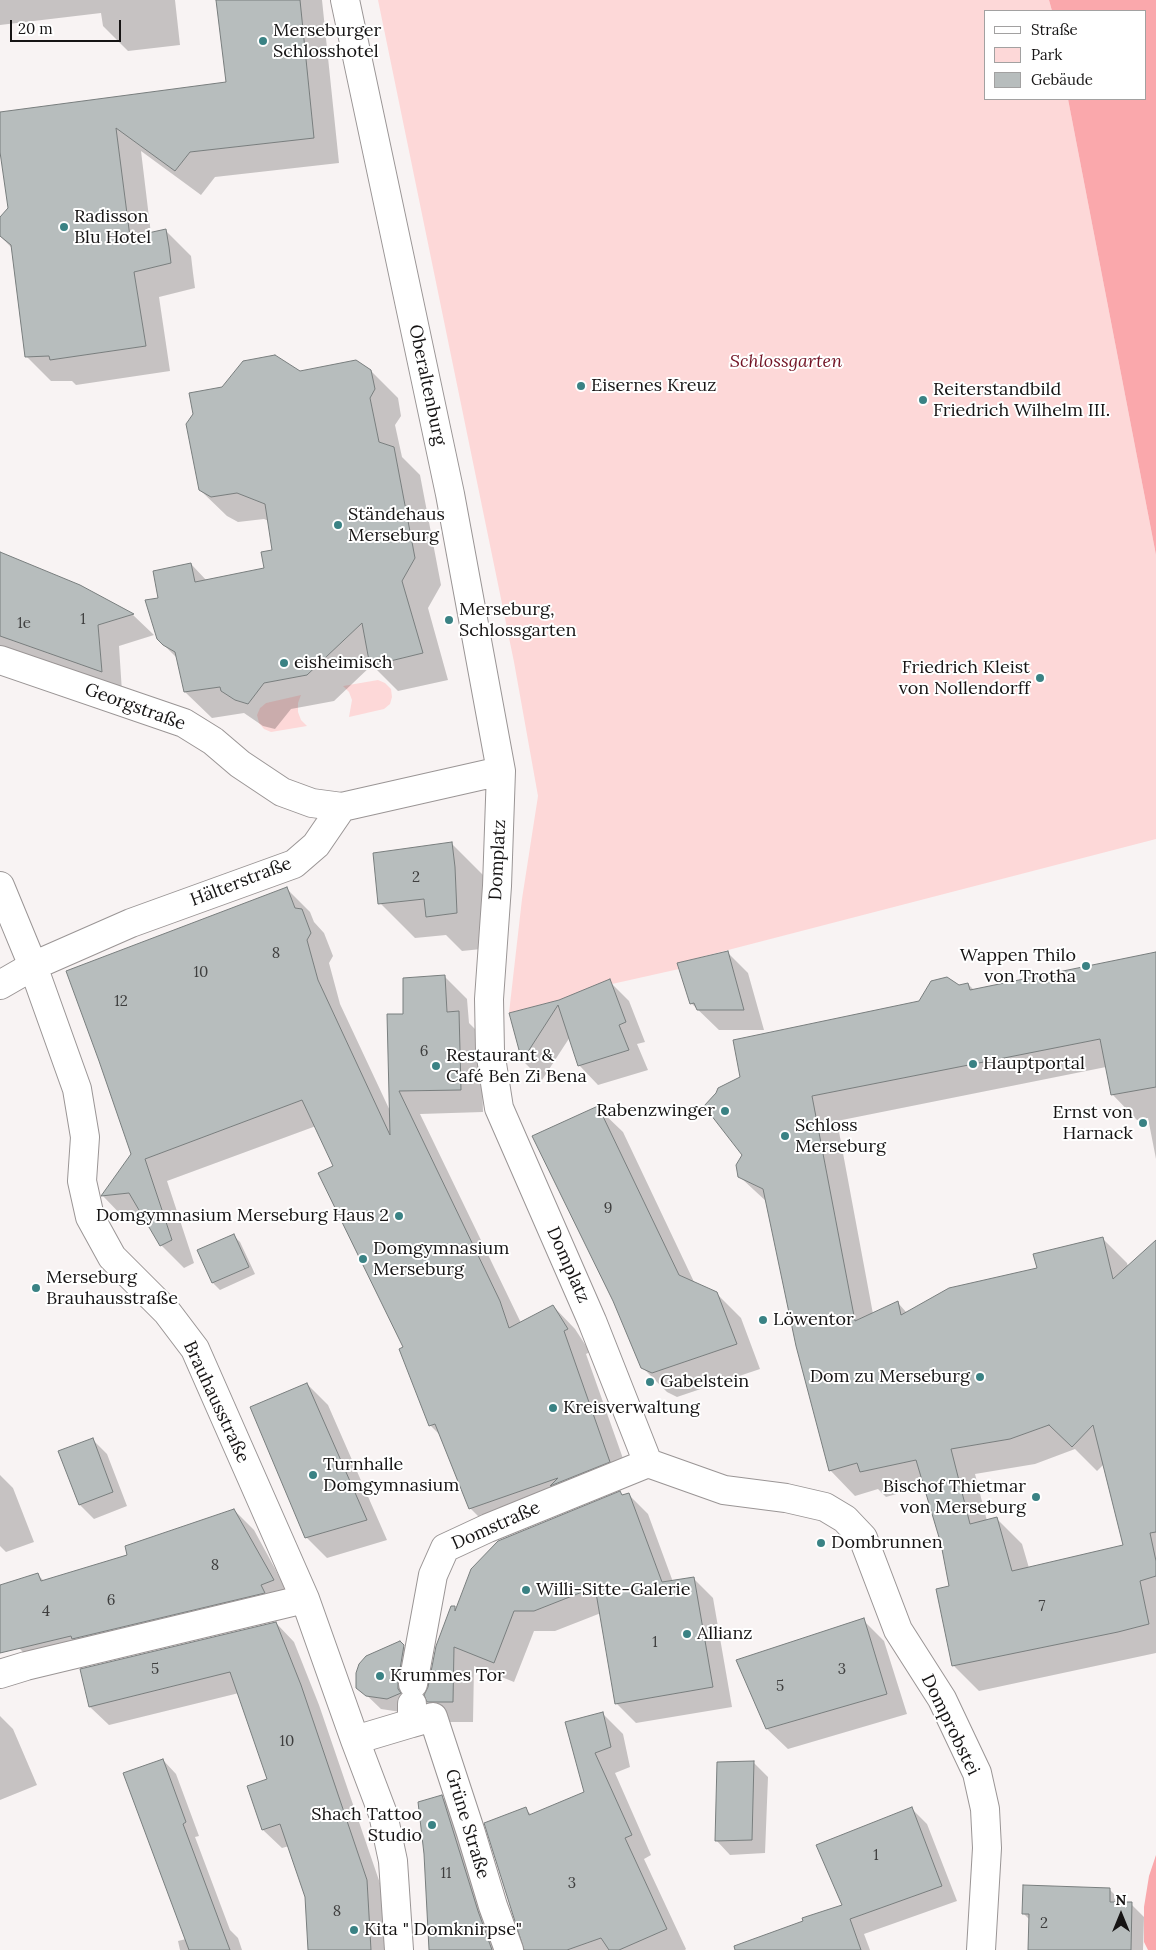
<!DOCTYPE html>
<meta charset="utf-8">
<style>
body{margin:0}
#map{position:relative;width:1156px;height:1950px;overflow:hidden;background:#f8f3f3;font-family:Lora,serif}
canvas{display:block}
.legend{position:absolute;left:984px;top:10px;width:162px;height:90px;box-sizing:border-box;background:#fff;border:1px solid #a2a1a1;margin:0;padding:6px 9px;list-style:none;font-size:15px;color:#161414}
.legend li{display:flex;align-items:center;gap:10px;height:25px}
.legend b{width:25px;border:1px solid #a2a1a1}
.north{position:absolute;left:1096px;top:1890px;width:50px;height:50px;-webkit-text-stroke:4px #fff;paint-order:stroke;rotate:0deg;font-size:14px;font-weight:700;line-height:20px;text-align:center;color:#161414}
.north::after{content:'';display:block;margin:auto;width:18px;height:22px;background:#161414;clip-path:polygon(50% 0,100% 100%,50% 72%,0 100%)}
.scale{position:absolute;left:10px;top:20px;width:111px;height:22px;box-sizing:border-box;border:2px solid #161414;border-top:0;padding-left:6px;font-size:15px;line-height:18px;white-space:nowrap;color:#161414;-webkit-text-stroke:4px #fff;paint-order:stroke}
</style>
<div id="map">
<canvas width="1156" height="1950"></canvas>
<ul class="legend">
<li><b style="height:6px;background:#fff"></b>Straße</li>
<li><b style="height:14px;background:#fdd8d8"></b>Park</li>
<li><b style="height:14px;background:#b7bdbd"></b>Gebäude</li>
</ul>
<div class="north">N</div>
<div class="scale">20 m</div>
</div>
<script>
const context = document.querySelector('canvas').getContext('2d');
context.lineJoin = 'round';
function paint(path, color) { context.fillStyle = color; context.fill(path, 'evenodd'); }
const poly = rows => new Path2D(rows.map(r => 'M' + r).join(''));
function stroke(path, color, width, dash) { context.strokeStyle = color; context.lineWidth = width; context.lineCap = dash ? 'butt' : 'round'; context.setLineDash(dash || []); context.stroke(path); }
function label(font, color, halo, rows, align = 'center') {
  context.font = font + ' Lora,serif'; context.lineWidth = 4; context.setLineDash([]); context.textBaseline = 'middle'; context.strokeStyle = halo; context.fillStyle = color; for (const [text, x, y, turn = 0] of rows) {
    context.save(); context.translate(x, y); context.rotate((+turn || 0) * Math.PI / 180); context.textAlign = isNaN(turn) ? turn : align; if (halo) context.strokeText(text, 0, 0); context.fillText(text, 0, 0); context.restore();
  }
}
const green = poly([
 [378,0,1049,0,1052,11,985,11,985,99,1068,99,1156,555,1156,839,678,963,679,969,612,984,609,980,559,1000,509,1013,522,899,538,796,514,662],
 [378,680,385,683,391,689,392,697,390,704,384,709,349,717,352,700,349,692,343,686],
 [301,695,298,703,298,712,301,720,307,726,271,732,264,729,259,723,257,715,260,708,266,703]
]);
const forest = poly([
 [1049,0,1156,0,1156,555,1068,99,1145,99,1145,11,1052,11],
 [1156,1855,1156,1950,1148,1950,1144,1942,1144,1907,1149,1876]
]);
const shadow = poly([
 [0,0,175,0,180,45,128,51,103,26,101,13,0,25],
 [217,0,322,0,339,163,215,177,201,195,141,151,151,234,166,231,191,256,193,273,195,288,159,297,170,371,76,385,72,381,51,381,26,356,12,248,0,236,0,219,9,208,0,142,0,114,227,83],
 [371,371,398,398,401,416,395,425,402,457,420,475,441,585,428,608,448,680,398,691,372,665,334,701,291,709,275,729,263,726,244,713,212,718,185,692,178,659,163,644,160,599,191,564,207,581,265,569,274,551,269,521,264,519,238,522,227,516,200,490,300,372],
 [0,554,80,586,133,615,154,635,119,646,122,692,0,649],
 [452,844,487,879,491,948,462,951,446,935,415,938,380,903],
 [287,889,310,912,314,922,324,933,333,956,329,963,340,1004,391,1113,404,1016,444,976,467,999,469,1023,481,1035,483,1112,420,1114,521,1323,553,1306,575,1329,590,1352,586,1354,632,1484,574,1508,569,1504,493,1531,470,1508,442,1437,430,1425,405,1348,335,1166,316,1126,167,1181,194,1263,184,1268,161,1245,144,1217,125,1219,103,1196,133,1155],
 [727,952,748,973,764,1030,719,1030,691,1003],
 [1156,954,1156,1159,1148,1118,1137,1120,1112,1094,1106,1067,837,1121,873,1314,898,1303,907,1313,1038,1269,1102,1238,1127,1263,1128,1267,1156,1245,1156,1653,979,1691,954,1666,950,1587,942,1544,926,1488,909,1492,907,1491,886,1497,878,1489,855,1496,830,1470,768,1203,740,1177,743,1155,920,1002,968,984,974,990],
 [1075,1449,1097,1471,1104,1464,1124,1546,1029,1568,1022,1544,996,1518,987,1521,975,1474,1035,1464],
 [609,981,629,1001,645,1042,637,1044,648,1070,598,1085,579,1065,570,1037,542,1080,523,1061,511,1014,559,1001],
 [598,1108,623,1132,695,1284,716,1293,741,1318,760,1369,677,1397,667,1392,642,1367],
 [233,1235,240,1242,255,1274,220,1290,213,1283,199,1250],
 [307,1384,328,1405,387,1540,327,1558,306,1537],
 [93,1440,107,1454,127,1506,94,1519,80,1505,60,1452],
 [0,1475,13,1488,34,1542,6,1552,0,1546],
 [620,1493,624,1496,628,1494,648,1514,673,1582,693,1578,713,1598,732,1707,636,1723,616,1703,601,1613,555,1631,534,1631,514,1682,474,1666,473,1722,449,1722,428,1702,454,1607,457,1610],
 [234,1510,254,1530,292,1600,39,1668,19,1648,38,1575,44,1581,129,1556],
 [863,1620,884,1641,907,1714,788,1749,767,1729,738,1661],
 [276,1623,294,1642,319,1705,385,1898,388,1950,309,1950,306,1896,289,1846,282,1848,263,1830,249,1787,268,1780,239,1693,109,1725,90,1707,81,1670],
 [400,1643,417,1659,401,1712,381,1709,358,1687],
 [603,1714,623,1734,630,1767,615,1773,651,1855,644,1859,686,1949,685,1950,525,1950,525,1809,532,1815,585,1792],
 [0,1716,13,1729,37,1785,0,1800],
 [163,1760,176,1774,199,1836,195,1837,230,1930,238,1938,242,1950,180,1950,178,1941,186,1939],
 [754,1763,768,1777,765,1853,730,1855,716,1840],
 [442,1797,462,1817,504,1950,429,1950],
 [912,1809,927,1824,957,1901,864,1934,870,1950,743,1950,844,1906],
 [1110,1890,1123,1903,1131,1904,1144,1917,1143,1950,1028,1950,1030,1920,1023,1913]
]);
const building = poly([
 [216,0,300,0,314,138,190,152,175,171,116,128,130,237,166,229,169,247,171,263,134,272,146,346,50,360,49,356,25,357,11,245,0,236,0,217,8,208,0,152,0,112,226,82,216,0],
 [275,355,300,371,356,360,371,370,375,389,370,398,379,442,394,447,415,558,402,581,423,653,370,666,362,623,307,675,264,683,248,704,235,700,221,691,220,687,184,692,175,652,163,645,157,639,145,600,158,598,153,571,191,563,195,582,264,568,261,552,272,550,265,504,237,493,211,497,199,490,186,424,193,414,189,393,222,387,243,361,275,355],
 [0,552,80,585,134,614,98,625,102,672,0,636,0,552],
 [452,842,455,867,457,913,426,917,424,899,378,904,373,853,452,842],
 [287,887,295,908,302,909,311,933,307,940,318,980,390,1135,387,1014,403,1014,403,978,445,975,447,1012,459,1011,461,1090,399,1091,500,1301,509,1328,553,1305,568,1329,564,1331,610,1462,550,1486,558,1478,469,1509,435,1424,429,1426,399,1349,403,1347,318,1173,333,1166,302,1100,145,1159,172,1240,160,1246,129,1193,101,1196,131,1154,99,1061,66,971,287,887],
 [728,951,744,1010,697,1010,694,1003,690,1004,677,963,728,951],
 [1156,952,1156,1087,1111,1095,1100,1039,812,1096,855,1321,898,1301,901,1315,949,1288,1037,1268,1033,1254,1103,1237,1113,1279,1156,1240,1156,1532,1150,1533,1156,1561,1156,1576,1140,1581,1149,1624,1118,1632,952,1666,936,1589,949,1586,941,1544,916,1460,860,1472,857,1463,829,1471,796,1346,763,1189,738,1177,736,1165,742,1155,704,1106,716,1093,718,1088,740,1077,733,1040,919,1001,931,981,947,977,959,985,968,983,970,990,1156,952],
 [1049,1425,1072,1447,1093,1425,1123,1545,1012,1571,997,1517,970,1524,951,1449,1010,1439,1049,1425],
 [610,979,626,1022,619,1025,629,1050,578,1066,558,1005,522,1061,509,1013,559,1000,610,979],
 [598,1106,679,1275,717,1292,737,1344,652,1373,641,1368,613,1301,532,1136,598,1106],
 [234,1234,249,1267,212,1283,197,1250,234,1234],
 [307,1383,367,1520,305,1538,250,1407,307,1383],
 [93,1438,113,1492,79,1505,58,1451,93,1438],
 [620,1491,622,1495,629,1493,662,1582,694,1577,713,1687,615,1704,595,1587,534,1611,514,1611,494,1663,454,1647,453,1702,427,1702,424,1695,428,1687,436,1646,451,1606,455,1606,455,1611,471,1569,498,1541,620,1491],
 [234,1509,274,1580,261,1585,265,1593,72,1639,71,1636,0,1653,0,1585,38,1573,41,1581,127,1555,125,1546,234,1509],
 [864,1618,887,1694,766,1729,736,1660,864,1618],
 [276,1622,301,1685,367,1880,371,1950,308,1950,305,1897,280,1824,262,1830,247,1786,267,1779,230,1672,89,1707,80,1669,276,1622],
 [400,1641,404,1645,398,1681,398,1689,401,1693,387,1699,366,1696,356,1688,356,1673,359,1664,366,1656,400,1641],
 [603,1712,611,1747,595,1753,632,1835,625,1838,667,1929,619,1950,609,1950,601,1938,567,1950,524,1950,484,1823,526,1807,529,1815,584,1792,565,1722,603,1712],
 [163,1759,186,1822,183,1824,230,1950,189,1950,123,1773,163,1759],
 [754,1761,752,1840,715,1841,717,1762,754,1761],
 [442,1795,478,1911,492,1950,429,1950,424,1854,418,1802,442,1795],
 [912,1807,942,1886,850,1919,861,1950,735,1950,734,1946,803,1921,802,1918,842,1905,816,1845,912,1807],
 [1023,1885,1110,1888,1110,1902,1132,1902,1131,1950,1028,1950,1029,1914,1022,1914,1023,1885]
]);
const minor = poly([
 [345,0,450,494,501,771,497,886,489,999,490,1051,499,1108,592,1321,648,1463,724,1490,786,1498,825,1507,845,1519,863,1538,898,1630,942,1699,977,1773,985,1809,987,1848,981,1950],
 [0,660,184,723,213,741,240,764,282,792,312,803,342,807],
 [0,886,33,966,77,1089,85,1137,82,1181,90,1217,112,1257,167,1312,195,1349,305,1599,355,1740,383,1814,393,1861,399,1950],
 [0,985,33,966,131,923,294,864,316,845,342,807,501,771],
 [0,1674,26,1666,305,1599],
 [413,1684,433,1575,445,1548,488,1528,648,1463],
 [412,1723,433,1717,471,1833,493,1906,509,1950],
 [355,1740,412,1723,412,1704]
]);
const markers = [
 [263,41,5,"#3a8284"],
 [64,227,5,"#3a8284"],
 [581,386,5,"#3a8284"],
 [923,400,5,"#3a8284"],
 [338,525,5,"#3a8284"],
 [449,620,5,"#3a8284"],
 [284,663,5,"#3a8284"],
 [1040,678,5,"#3a8284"],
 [1086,966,5,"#3a8284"],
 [973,1064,5,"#3a8284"],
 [436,1066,5,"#3a8284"],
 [725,1111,5,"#3a8284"],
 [1143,1123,5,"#3a8284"],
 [785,1136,5,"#3a8284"],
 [399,1216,5,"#3a8284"],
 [363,1259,5,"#3a8284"],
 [36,1288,5,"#3a8284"],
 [763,1320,5,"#3a8284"],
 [980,1377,5,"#3a8284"],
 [650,1382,5,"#3a8284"],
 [553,1408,5,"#3a8284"],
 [313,1475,5,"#3a8284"],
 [1036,1497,5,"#3a8284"],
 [821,1543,5,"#3a8284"],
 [526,1590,5,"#3a8284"],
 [687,1634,5,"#3a8284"],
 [380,1676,5,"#3a8284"],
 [432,1825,5,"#3a8284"],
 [354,1930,5,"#3a8284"]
];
const numberNames = [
 ["1",83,620],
 ["1e",24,624],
 ["2",416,878],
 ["8",276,954],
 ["10",201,973],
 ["12",121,1002],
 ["6",424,1052],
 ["9",608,1209],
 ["8",215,1566],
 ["6",111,1601],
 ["7",1042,1607],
 ["4",46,1612],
 ["1",655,1643],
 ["5",155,1670],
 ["3",842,1670],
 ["5",780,1687],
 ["10",287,1742],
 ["1",876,1856],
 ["11",446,1874],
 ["3",572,1884],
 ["8",337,1912],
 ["2",1044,1924]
];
const poiNames = [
 ["Merseburger",273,31],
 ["Schlosshotel",273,52],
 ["Radisson",74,217],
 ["Blu Hotel",74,238],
 ["Eisernes Kreuz",591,386],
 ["Reiterstandbild",933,390],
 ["Friedrich Wilhelm III.",933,411],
 ["Ständehaus",348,515],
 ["Merseburg",348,536],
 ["Merseburg,",459,610],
 ["Schlossgarten",459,631],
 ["eisheimisch",294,663],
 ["Friedrich Kleist",1030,668,"right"],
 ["von Nollendorff",1030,689,"right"],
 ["Wappen Thilo",1076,956,"right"],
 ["von Trotha",1076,977,"right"],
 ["Restaurant &",446,1056],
 ["Café Ben Zi Bena",446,1077],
 ["Hauptportal",983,1064],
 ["Rabenzwinger",715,1111,"right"],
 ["Ernst von",1133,1113,"right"],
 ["Harnack",1133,1134,"right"],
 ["Schloss",795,1126],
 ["Merseburg",795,1147],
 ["Domgymnasium Merseburg Haus 2",389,1216,"right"],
 ["Domgymnasium",373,1249],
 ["Merseburg",373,1270],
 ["Merseburg",46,1278],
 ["Brauhausstraße",46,1299],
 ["Löwentor",773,1320],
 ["Dom zu Merseburg",970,1377,"right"],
 ["Gabelstein",660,1382],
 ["Kreisverwaltung",563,1408],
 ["Turnhalle",323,1465],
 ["Domgymnasium",323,1486],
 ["Bischof Thietmar",1026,1487,"right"],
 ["von Merseburg",1026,1508,"right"],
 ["Dombrunnen",831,1543],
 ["Willi-Sitte-Galerie",536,1590],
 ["Allianz",697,1634],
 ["Krummes Tor",390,1676],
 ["Shach Tattoo",422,1815,"right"],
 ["Studio",422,1836,"right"],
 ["Kita \" Domknirpse\"",364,1930]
];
const parkNames = [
 ["Schlossgarten",786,362]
];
const streetNames = [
 ["Oberaltenburg",427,385,78],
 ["Georgstraße",135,707,20],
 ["Domplatz",498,860,-87],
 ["Hälterstraße",241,882,-21],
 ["Domplatz",568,1265,66],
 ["Brauhausstraße",216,1402,65],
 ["Domstraße",496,1526,-24],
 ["Domprobstei",950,1725,64],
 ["Grüne Straße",467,1824,73]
];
paint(green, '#fdd8d8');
paint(forest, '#faa8ac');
paint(shadow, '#0003');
paint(building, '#b7bdbd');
stroke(building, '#797e7e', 1);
stroke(minor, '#9a9595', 30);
stroke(minor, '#fff', 28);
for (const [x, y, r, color] of markers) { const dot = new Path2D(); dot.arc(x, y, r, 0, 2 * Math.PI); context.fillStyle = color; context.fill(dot); stroke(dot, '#fff', 2); }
label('15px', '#3e3e3e', null, numberNames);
label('18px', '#161414', '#fff', poiNames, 'left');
label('italic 18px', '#721425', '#fff', parkNames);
label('18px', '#161414', '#fff', streetNames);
</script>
